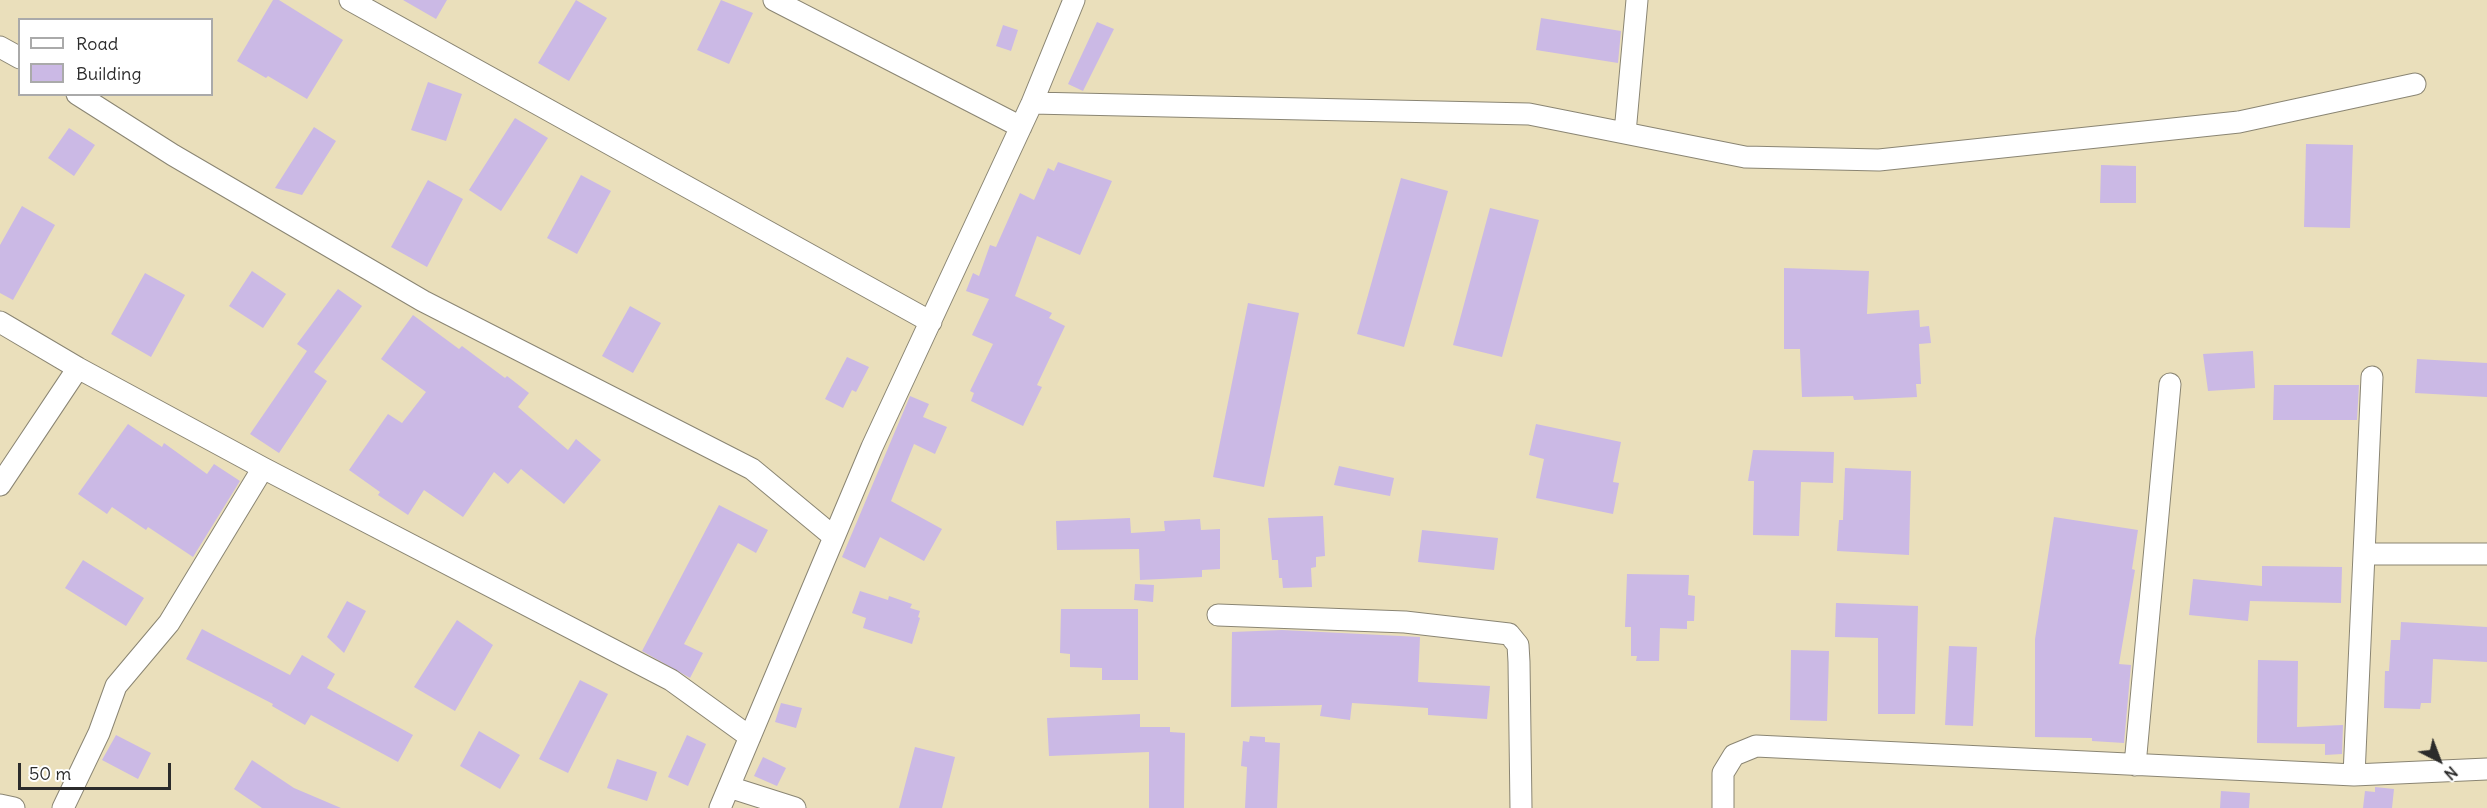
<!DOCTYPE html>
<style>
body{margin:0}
#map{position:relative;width:2487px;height:808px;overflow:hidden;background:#eadfbb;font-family:Delius,sans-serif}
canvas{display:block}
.legend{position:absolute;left:18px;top:18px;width:195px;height:78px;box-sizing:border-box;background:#fff;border:2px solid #aaa;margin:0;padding:8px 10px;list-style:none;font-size:18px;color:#2b2b2b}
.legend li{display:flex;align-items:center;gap:12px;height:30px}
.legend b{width:30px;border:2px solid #aaa}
.north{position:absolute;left:2409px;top:730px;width:60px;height:60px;-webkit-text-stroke:4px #fff;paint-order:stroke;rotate:138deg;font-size:16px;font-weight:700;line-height:24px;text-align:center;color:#2b2b2b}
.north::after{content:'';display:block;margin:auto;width:21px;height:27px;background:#2b2b2b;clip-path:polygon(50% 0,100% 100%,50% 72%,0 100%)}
.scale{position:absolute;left:18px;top:763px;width:153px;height:27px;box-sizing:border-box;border:3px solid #2b2b2b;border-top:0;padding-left:8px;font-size:18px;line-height:21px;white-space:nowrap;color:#2b2b2b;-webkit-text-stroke:4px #fff;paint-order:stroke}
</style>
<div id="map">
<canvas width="2487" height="808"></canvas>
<ul class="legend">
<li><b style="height:8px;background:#fff"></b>Road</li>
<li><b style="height:16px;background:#cbb9e5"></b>Building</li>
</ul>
<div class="north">N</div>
<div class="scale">50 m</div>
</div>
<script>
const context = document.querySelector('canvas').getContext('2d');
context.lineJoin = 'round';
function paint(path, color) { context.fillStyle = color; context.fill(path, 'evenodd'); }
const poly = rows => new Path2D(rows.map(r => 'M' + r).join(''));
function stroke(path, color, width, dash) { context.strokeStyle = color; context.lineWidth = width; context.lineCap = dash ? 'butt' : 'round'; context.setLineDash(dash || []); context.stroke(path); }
const building = poly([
 [273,0,279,0,343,40,307,99,268,76,266,78,237,61],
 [403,0,447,0,436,19],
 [576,0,607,18,569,81,538,63],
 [721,0,753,13,729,64,697,50],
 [1541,18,1621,31,1618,63,1536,50],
 [1097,22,1114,29,1083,91,1068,84],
 [1003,25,1018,30,1011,51,996,46],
 [428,82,462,94,446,141,411,130],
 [515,118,548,138,501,211,469,190],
 [314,127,336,141,302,195,275,188],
 [69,128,95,145,74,176,48,158],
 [2306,144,2353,145,2350,228,2304,227],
 [1058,162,1112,181,1080,255,1037,236,1015,296,1052,313,1049,318,1065,326,1037,385,1042,387,1023,426,971,401,974,393,970,391,993,344,972,335,989,299,966,291,973,273,979,276,990,245,996,247,1020,193,1034,200,1048,168,1054,171],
 [2101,165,2136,166,2136,203,2100,203],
 [581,175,611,191,577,254,547,238],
 [1401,178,1448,191,1404,347,1357,334],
 [428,180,463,199,427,267,391,247],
 [22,206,55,225,13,300,0,293,0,245],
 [1490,208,1539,220,1502,357,1453,345],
 [1784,268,1869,271,1867,314,1919,310,1920,327,1929,326,1931,343,1919,344,1921,384,1916,384,1917,397,1854,400,1853,396,1802,397,1800,349,1784,349],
 [252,271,286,294,263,328,229,306],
 [145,273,185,295,151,357,111,334],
 [338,289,362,306,314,372,327,381,279,453,250,434,307,351,297,344],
 [1248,303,1299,313,1264,487,1213,477],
 [630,306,661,323,633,373,602,356],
 [413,315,459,349,462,346,505,378,507,376,529,393,518,407,568,450,576,439,601,460,564,504,521,469,508,484,494,472,463,517,424,490,408,515,378,495,380,492,349,470,388,414,402,423,426,392,381,359],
 [2253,351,2255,388,2208,391,2203,354],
 [847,357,869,367,856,392,852,390,843,408,825,399],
 [2417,359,2487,363,2487,397,2415,393],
 [2274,385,2359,385,2357,420,2273,420],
 [910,396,929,404,923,417,947,427,935,454,914,444,891,501,942,529,924,561,880,537,865,568,842,557],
 [128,424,162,447,164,443,207,474,214,464,240,481,193,557,148,527,146,530,112,507,107,514,78,494],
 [1536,424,1621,442,1613,482,1619,483,1613,514,1536,498,1544,459,1529,455],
 [1753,450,1834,452,1833,483,1801,482,1799,536,1753,535,1754,481,1748,481],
 [1339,466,1394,478,1390,496,1334,485],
 [1845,468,1911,471,1909,555,1837,551,1839,520,1843,520],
 [719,505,768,530,756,553,738,543,684,644,703,653,690,678,642,651],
 [1323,516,1325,556,1316,557,1316,567,1311,568,1312,587,1283,588,1282,578,1279,578,1278,560,1272,560,1268,518],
 [2054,517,2138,530,2132,569,2135,570,2119,664,2131,665,2124,743,2092,741,2092,738,2035,737,2035,639],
 [1130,518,1131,533,1165,531,1164,521,1200,519,1201,530,1220,529,1220,569,1202,570,1202,577,1140,580,1139,549,1057,550,1056,521],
 [1422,530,1498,538,1494,570,1418,562],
 [83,560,144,598,126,626,65,588],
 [2262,566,2342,567,2341,603,2250,601,2248,621,2189,615,2193,579,2262,586],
 [1627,574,1689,575,1688,595,1695,596,1694,621,1687,621,1687,629,1660,628,1659,661,1636,661,1637,656,1631,656,1631,627,1625,627],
 [1135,584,1154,585,1153,602,1134,600],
 [860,591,888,600,889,596,912,604,910,608,920,611,918,617,920,618,912,644,863,628,866,618,852,613],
 [347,601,366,611,344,653,327,637],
 [1836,603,1918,606,1915,714,1878,714,1878,638,1835,637],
 [1061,609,1138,609,1138,680,1102,680,1102,668,1070,667,1070,654,1060,653],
 [457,620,493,645,455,711,414,687],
 [2401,622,2487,627,2487,662,2433,659,2431,703,2421,703,2420,709,2384,708,2385,671,2389,671,2391,640,2400,640],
 [202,629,290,675,302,655,335,674,327,688,413,735,398,762,311,715,305,725,272,706,273,704,186,659],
 [1282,630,1420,637,1418,682,1490,686,1487,719,1428,715,1428,708,1385,705,1352,703,1350,720,1320,716,1322,705,1231,707,1232,632],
 [1949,646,1977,647,1973,726,1945,725],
 [1791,650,1829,651,1827,721,1790,720],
 [2258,660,2298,661,2297,727,2343,725,2342,754,2325,755,2325,744,2257,743],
 [580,680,608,694,568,773,539,759],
 [781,703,802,708,796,728,775,722],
 [1140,714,1140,727,1170,727,1170,732,1185,733,1184,808,1149,808,1149,752,1049,756,1047,718],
 [479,731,520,755,500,789,460,766],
 [116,735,151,753,138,779,102,760],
 [687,735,706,744,688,786,668,777],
 [1250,736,1265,737,1265,742,1280,743,1277,808,1245,808,1247,767,1241,766,1243,741,1249,742],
 [915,747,955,757,942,808,899,808],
 [763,757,786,768,777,786,754,776],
 [617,759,657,772,647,801,607,788],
 [252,760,294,788,341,808,262,808,234,789],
 [2375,787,2394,789,2392,808,2363,808,2365,791,2375,792],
 [2221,791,2250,793,2249,808,2220,808]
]);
const minor = poly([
 [350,0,931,322],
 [774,0,1021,127],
 [0,47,20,58],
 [77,94,173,155,423,301,752,469,834,537],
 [1032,103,1529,114,1745,157,1879,160,2239,122,2415,84],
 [1625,133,1637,0],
 [0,322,78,368,263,468,671,680,750,737],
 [0,485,78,368],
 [2366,554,2487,554],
 [1218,615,1405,622,1509,634,1518,645,1519,662,1521,808],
 [2135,765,2170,384],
 [2354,775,2372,377],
 [729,787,795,808],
 [0,805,14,808],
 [63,808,99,733,116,686,169,623,263,468],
 [720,808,872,447,1032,103,1074,0],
 [1723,808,1723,773,1734,755,1756,746,2354,775,2487,769]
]);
paint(building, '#cbb9e5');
stroke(minor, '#8a8573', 23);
stroke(minor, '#fff', 21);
</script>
